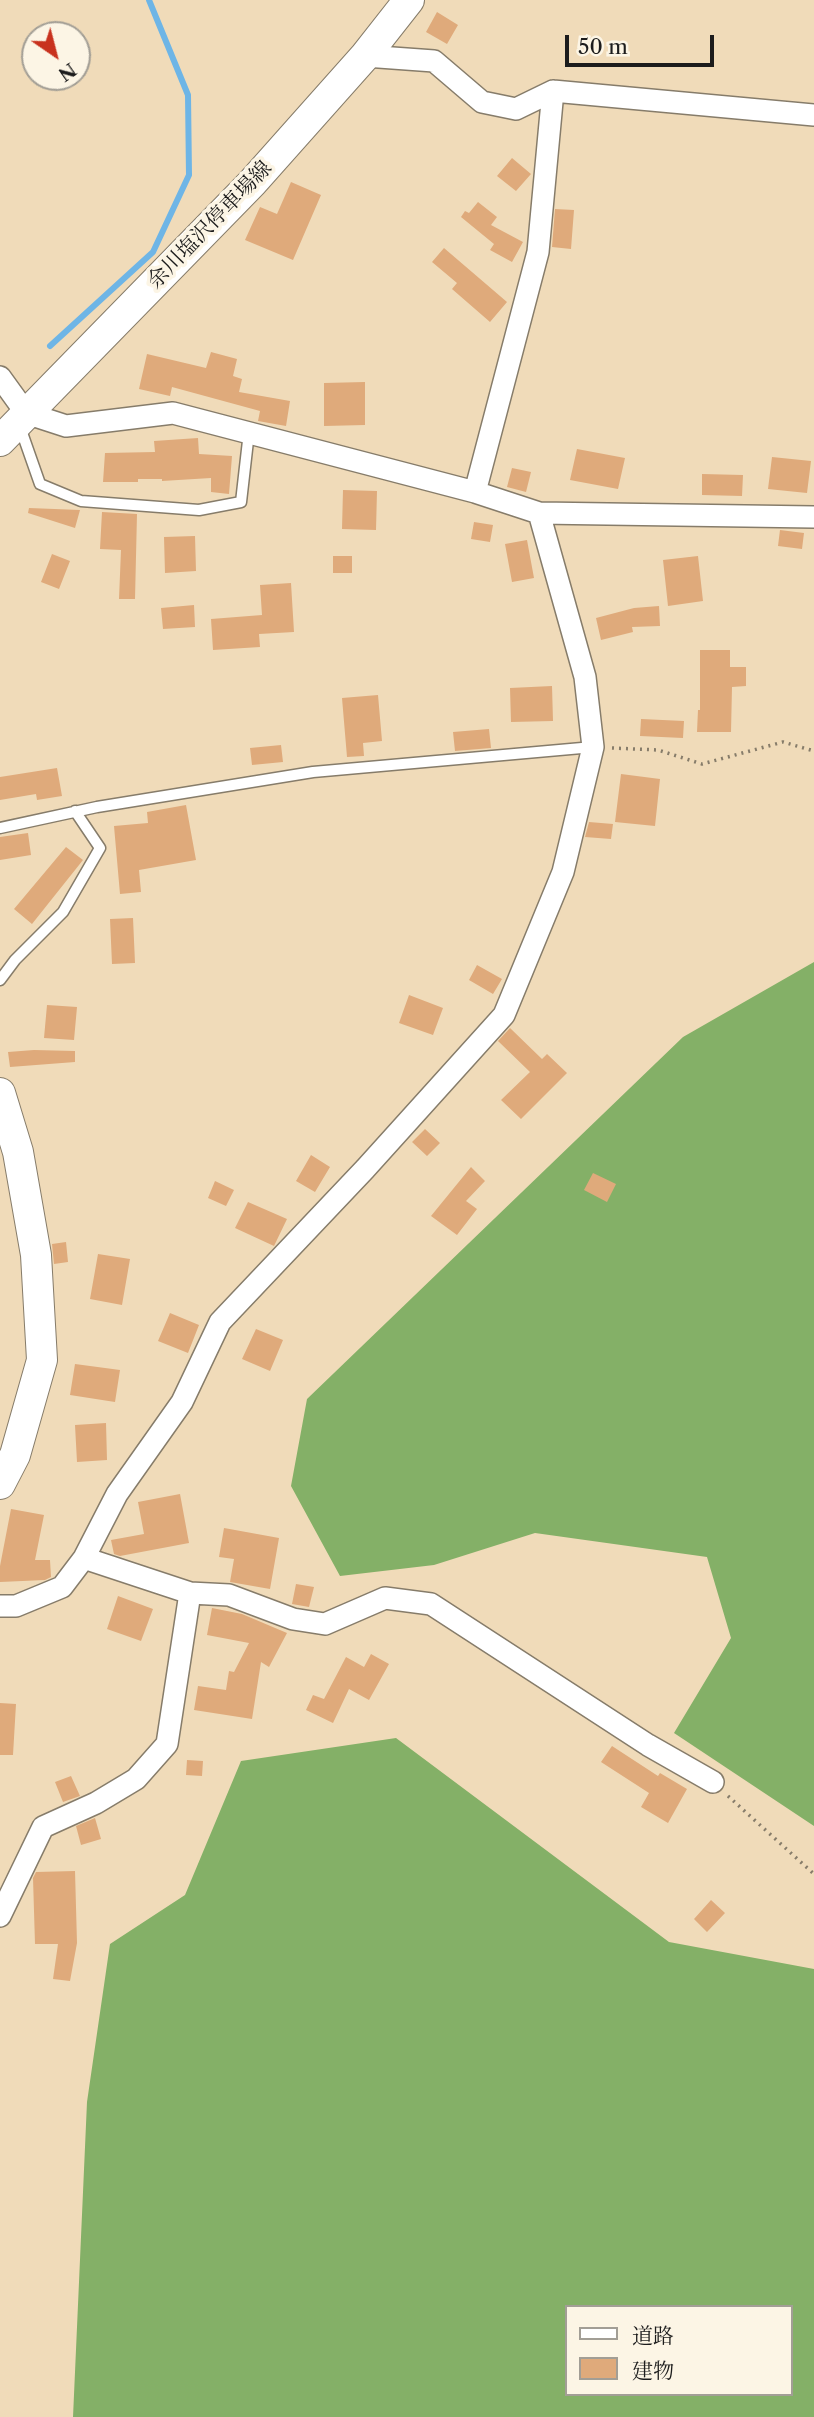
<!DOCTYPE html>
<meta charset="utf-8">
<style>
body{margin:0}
#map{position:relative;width:814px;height:2417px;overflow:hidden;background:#f0dbb9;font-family:"Libre Caslon Text","Noto Serif JP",serif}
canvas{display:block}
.legend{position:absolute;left:565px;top:2305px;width:228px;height:91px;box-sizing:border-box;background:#fcf5e5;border:2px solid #a29e95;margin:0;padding:9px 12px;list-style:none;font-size:21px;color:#1c1c1c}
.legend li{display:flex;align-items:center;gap:14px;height:35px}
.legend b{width:35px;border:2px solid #a29e95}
.north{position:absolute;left:21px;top:21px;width:70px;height:70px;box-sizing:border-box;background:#fcf5e5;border:2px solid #a29e95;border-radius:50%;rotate:145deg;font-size:19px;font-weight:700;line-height:28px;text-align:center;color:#1c1c1c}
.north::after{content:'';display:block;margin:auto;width:24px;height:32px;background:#c8321e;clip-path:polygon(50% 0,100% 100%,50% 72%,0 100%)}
.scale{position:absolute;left:565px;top:35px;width:149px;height:32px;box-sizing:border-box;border:4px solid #1c1c1c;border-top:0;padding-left:9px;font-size:21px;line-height:24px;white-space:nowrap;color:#1c1c1c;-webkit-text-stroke:5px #fcf5e5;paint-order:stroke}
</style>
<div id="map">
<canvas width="814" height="2417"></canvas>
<ul class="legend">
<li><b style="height:9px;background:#fff"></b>道路</li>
<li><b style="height:19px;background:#dfaa7b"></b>建物</li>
</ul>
<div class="north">N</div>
<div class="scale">50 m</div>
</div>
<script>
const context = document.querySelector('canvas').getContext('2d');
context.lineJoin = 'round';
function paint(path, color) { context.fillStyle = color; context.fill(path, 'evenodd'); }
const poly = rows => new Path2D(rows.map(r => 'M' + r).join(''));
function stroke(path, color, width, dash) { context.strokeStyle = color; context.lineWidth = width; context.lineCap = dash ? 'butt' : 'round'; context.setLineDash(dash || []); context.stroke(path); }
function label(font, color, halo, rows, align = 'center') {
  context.font = font + ' "Libre Caslon Text","Noto Serif JP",serif'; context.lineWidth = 7; context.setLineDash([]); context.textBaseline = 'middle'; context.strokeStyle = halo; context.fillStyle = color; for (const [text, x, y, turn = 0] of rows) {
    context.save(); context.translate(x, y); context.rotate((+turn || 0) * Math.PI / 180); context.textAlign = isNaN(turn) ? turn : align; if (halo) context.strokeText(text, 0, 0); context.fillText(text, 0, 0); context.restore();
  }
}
const forest = poly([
 [814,962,814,1826,674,1733,731,1638,707,1557,535,1533,434,1565,340,1576,291,1486,307,1399,683,1037],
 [396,1738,669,1942,814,1969,814,2417,73,2417,87,2102,110,1944,185,1895,241,1761],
 [567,2307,791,2307,791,2394,567,2394]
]);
const stream = poly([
 [50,346,153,252,189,175,188,95,149,0]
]);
const building = poly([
 [437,12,458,25,447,44,426,32],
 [512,158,531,174,516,191,497,176],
 [291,182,321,195,293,260,245,240,260,207,277,214],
 [478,202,497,217,491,225,523,242,512,262,490,250,494,244,461,217,465,211,469,213],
 [555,209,574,210,571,249,552,247],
 [444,248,507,302,490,322,452,289,457,283,432,262],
 [211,352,237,359,233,376,242,379,239,392,290,401,286,426,258,421,260,411,172,387,170,396,139,389,147,354,206,368],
 [365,382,365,425,324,426,324,383],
 [198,438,199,454,232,456,229,494,211,492,211,478,162,481,162,479,138,479,138,482,103,482,105,453,155,452,154,441],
 [577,449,625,458,618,489,570,480],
 [772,457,811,461,807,493,768,489],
 [512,468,531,472,526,492,507,487],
 [702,474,743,475,742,496,702,495],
 [343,490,377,491,376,530,342,529],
 [29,508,80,510,75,528,28,513],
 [102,512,137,514,135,599,119,599,121,550,100,549],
 [474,522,493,525,490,542,471,539],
 [780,530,804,533,802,549,778,546],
 [195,536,196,571,165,573,164,537],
 [527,540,534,578,512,582,505,544],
 [52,554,70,561,59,589,41,582],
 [333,556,352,556,352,573,333,573],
 [698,556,703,601,668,606,663,560],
 [291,583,294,632,259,634,260,647,213,650,211,619,262,615,260,585],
 [194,605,195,627,163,629,161,608],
 [659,606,660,626,632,627,633,632,601,640,596,618,634,608],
 [700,650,730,650,730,667,746,667,746,686,732,687,731,732,697,732,698,710,700,710],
 [552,686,553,721,511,722,510,688],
 [378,695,382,741,363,743,364,756,347,757,342,698],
 [641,719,684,721,683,738,640,736],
 [489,729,491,748,455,751,453,732],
 [281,745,283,762,252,765,250,748],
 [57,768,62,796,37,800,36,794,0,800,0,777],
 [621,774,660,779,655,826,615,822],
 [186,805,196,860,139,870,141,892,120,894,114,826,148,823,147,812],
 [589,822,613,824,611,839,585,837],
 [28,833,31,855,0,860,0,837],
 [66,847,83,860,32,924,14,909],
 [133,918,135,963,112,964,110,919],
 [477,965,502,979,493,994,469,980],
 [409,995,443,1008,433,1035,399,1023],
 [47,1005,77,1007,74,1040,44,1038],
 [510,1028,542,1059,547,1054,567,1073,521,1119,501,1100,530,1072,498,1041],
 [34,1050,75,1051,75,1062,10,1067,8,1052],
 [425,1129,440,1143,427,1156,412,1142],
 [311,1155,330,1167,315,1192,296,1181],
 [471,1167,485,1181,466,1201,477,1209,457,1235,431,1216],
 [593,1173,616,1184,607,1202,584,1190],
 [215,1181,234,1190,226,1206,208,1198],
 [248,1202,287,1219,274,1246,235,1228],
 [66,1242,68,1262,54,1264,52,1244],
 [98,1254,130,1259,122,1305,90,1299],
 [170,1313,199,1325,188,1353,158,1341],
 [256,1329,283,1340,270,1371,242,1359],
 [75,1364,120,1370,115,1402,70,1395],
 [106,1423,107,1460,77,1462,75,1425],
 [180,1494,189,1543,120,1556,114,1554,111,1540,144,1534,138,1502],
 [11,1509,44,1515,35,1560,50,1560,51,1577,45,1580,0,1582,0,1566],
 [224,1528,279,1538,270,1589,230,1582,234,1559,219,1557],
 [296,1584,314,1587,309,1607,292,1604],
 [118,1596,153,1609,141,1641,107,1629],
 [212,1608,242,1614,287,1633,269,1667,261,1662,252,1719,194,1710,198,1686,226,1690,229,1671,234,1672,249,1643,207,1635],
 [371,1654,389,1664,369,1700,349,1689,333,1723,306,1710,313,1695,324,1699,346,1657,364,1667],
 [0,1703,16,1704,13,1755,0,1755],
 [612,1746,658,1776,660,1773,687,1789,668,1823,641,1807,649,1793,601,1762],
 [187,1760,203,1761,202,1776,186,1775],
 [71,1776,80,1796,63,1802,55,1782],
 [95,1818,101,1839,81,1845,76,1826],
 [75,1871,77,1943,70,1981,53,1979,58,1944,35,1944,33,1878,36,1872],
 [711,1900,725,1913,707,1932,694,1919]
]);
const path = poly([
 [612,748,658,750,702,764,783,742,814,751],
 [728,1796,814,1874]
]);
const service = poly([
 [20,427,40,484,81,501,199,510,241,502,249,432],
 [0,828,97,807,313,772,593,747],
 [0,980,15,960,63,912,100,848,75,811]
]);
const minor = poly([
 [365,56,434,61,482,102,516,109,553,91,814,115],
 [0,377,26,413,66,426,173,413,475,492,539,513,814,517],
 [475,492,538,252,553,91],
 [84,1558,190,1593,229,1595,293,1619,325,1624,385,1598,431,1604,648,1745,713,1782],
 [0,1606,16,1606,62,1587,84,1558,117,1494,182,1402,220,1322,365,1169,504,1015,563,872,593,747,585,677,539,513],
 [0,1916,43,1827,96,1803,136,1779,167,1744,190,1593]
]);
const secondary = poly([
 [0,441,252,183,365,56,409,0],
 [0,1093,18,1152,36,1255,42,1360,15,1455,0,1484]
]);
const streetNames = [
 ["余川塩沢停車場線",210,225,-46]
];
paint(forest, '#84b067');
stroke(stream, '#6eb5e6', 6);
paint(building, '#dfaa7b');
stroke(service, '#867c6a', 13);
stroke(minor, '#867c6a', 24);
stroke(secondary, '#867c6a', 32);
stroke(path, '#867c6a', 3.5, [2, 5]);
stroke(service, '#fff', 10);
stroke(minor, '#fff', 21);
stroke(secondary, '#fff', 30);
label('21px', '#1c1c1c', '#fcf5e5', streetNames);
</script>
